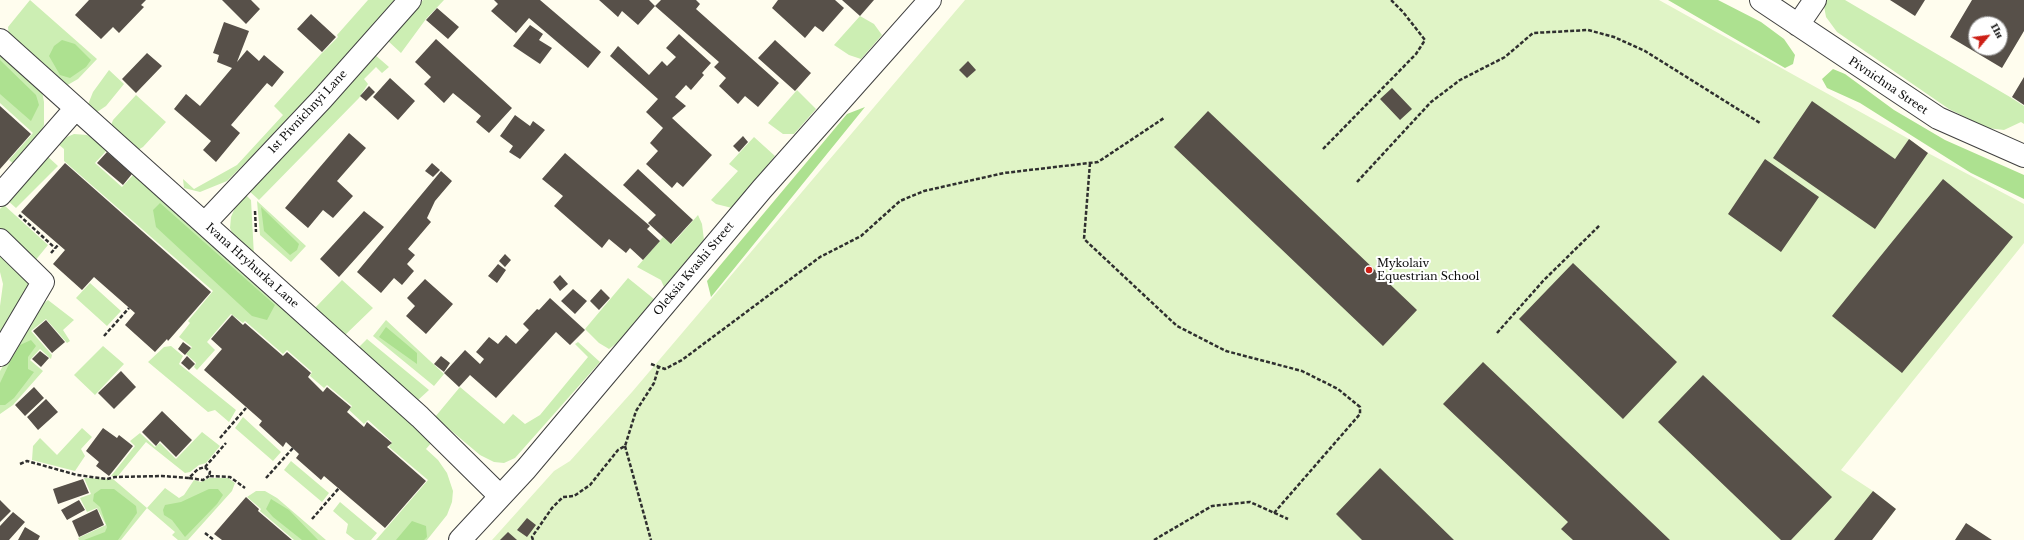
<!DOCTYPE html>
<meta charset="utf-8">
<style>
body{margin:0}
#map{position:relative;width:2024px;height:540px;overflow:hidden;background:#fffdee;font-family:"Libre Baskerville",serif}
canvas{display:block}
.north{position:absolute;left:1968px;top:16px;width:40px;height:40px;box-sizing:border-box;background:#fff;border:1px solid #9e9e9e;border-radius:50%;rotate:61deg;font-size:11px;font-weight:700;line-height:16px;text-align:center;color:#0d0d0d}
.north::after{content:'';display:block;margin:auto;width:14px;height:18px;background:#cd1f16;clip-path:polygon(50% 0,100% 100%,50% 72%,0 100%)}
</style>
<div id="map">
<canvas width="2024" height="540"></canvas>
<div class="north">Пн</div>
</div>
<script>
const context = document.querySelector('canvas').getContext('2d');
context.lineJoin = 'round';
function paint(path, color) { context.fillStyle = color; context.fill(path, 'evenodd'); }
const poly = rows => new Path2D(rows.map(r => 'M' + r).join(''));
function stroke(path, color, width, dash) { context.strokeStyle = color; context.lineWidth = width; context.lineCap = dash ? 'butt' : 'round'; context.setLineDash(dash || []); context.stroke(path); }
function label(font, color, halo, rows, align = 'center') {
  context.font = font + ' "Libre Baskerville",serif'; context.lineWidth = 4; context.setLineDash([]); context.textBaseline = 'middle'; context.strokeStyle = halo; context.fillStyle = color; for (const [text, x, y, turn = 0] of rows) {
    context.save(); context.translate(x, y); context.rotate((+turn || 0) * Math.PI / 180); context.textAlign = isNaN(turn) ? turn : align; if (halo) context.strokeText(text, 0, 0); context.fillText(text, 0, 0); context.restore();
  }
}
const green = poly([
 [30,0,97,59,78,79,64,87,9,37,8,27],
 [368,0,396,0,309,100,227,181,200,192,184,188,183,179,194,189,237,165,283,115,274,106,321,54,338,37,337,35],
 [423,0,444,0,426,19,401,53,387,40],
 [1826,0,1845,0,2010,97,2024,106,2024,124,2021,122,2004,130,1987,128,1949,109,1837,32,1826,17,1824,6],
 [860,16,874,24,882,35,861,59,849,55,834,45],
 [0,54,42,91,44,102,44,125,37,140,15,165,9,160,33,133,0,103],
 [374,54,389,67,382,73,376,67,364,79,368,84,359,98,259,200,248,190],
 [109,70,124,84,106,106,94,114,87,107,93,92],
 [797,90,816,109,794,134,783,134,768,123],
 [136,95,166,122,143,147,136,151,110,128,113,120],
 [74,134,87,135,98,141,107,150,95,163,122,187,134,174,433,441,426,449,438,460,447,473,453,491,452,502,447,515,427,540,376,540,428,480,389,447,392,442,368,420,364,424,349,410,352,406,327,385,324,388,310,376,312,372,287,350,283,354,245,321,243,323,231,314,207,342,215,350,197,370,194,367,196,363,186,354,192,347,179,337,190,323,188,321,213,291,64,161,64,149,58,144,67,137],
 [754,137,775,156,732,208,716,204,711,200,738,171,729,164],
 [46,155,58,166,16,208,7,200],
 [245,194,251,200,254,256,233,235,230,228,231,217,237,203],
 [257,201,306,246,291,262,260,235],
 [4,205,48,245,34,262,0,233,0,209],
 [698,215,702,224,704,240,664,287,661,280,637,267,663,237,672,244],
 [0,254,25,276,28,283,27,290,0,338,0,306,3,284,0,272],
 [628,278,654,299,617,343,609,349,599,343,585,329],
 [342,280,373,308,344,336,314,309],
 [90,283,121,311,107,326,76,298],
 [48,300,74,320,63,330,70,341,67,343,46,319,31,331,52,355,51,359,40,349,30,360,43,371,13,405,0,414,0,371,36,310],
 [386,320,444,374,434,386,373,336],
 [367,339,429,390,417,401,358,348],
 [578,342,600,362,515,458,504,463,494,462,480,455,435,417,460,387,504,424,513,414,525,424,540,415,588,357,575,344],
 [103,346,124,364,95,395,74,375],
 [171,346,183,356,179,364,236,410,229,422,215,410,208,412,148,362,164,347],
 [243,417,281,452,273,461,235,428],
 [82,428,92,437,81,449,85,456,75,471,32,460,33,446,40,438,57,455],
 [202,432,220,446,206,463,199,465,190,472,185,473,146,442,118,476,111,476,135,446,130,441,140,433,155,447,160,443,176,459],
 [291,461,329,493,322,502,284,470],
 [84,478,113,479,147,508,165,488,179,498,184,495,194,480,201,482,209,478,228,478,235,483,232,491,188,540,178,540,172,535,175,532,147,508,121,540,79,540,78,538,106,525,97,508,87,512,80,498,91,494],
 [256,491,265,491,277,498,326,540,294,540,260,511,261,509,247,497],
 [340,502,377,533,371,540,355,540,346,533,348,524,333,511]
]);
const forest = poly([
 [1668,0,1718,0,1761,22,1784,39,1795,55,1793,64,1785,68],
 [62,40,75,44,91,60,86,67,70,78,60,75,49,56,54,46],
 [0,60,36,95,39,105,31,121,0,94],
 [1833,69,1845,74,1894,110,1945,140,2024,175,2024,199,1971,173,1860,103,1827,88,1822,79],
 [865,107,711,297,707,281,847,114],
 [160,203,275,305,267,320,252,316,156,227,153,210],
 [261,207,295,240,299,244,297,250,290,255,264,231],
 [386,327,417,353,417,364,379,337],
 [31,340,36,346,28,357,28,369,34,372,14,398,5,405,0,405,0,383,10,362,20,345],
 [101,489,114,489,136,506,137,513,118,540,84,540,105,532,107,527,100,507,93,501,94,494],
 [209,489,218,489,223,495,217,504,185,537,172,520,164,515,163,510,165,505,181,502],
 [271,499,289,510,318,540,302,540,273,517,266,509],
 [412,521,426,526,427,537,424,540,396,540]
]);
const pitch = poly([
 [965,0,1659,0,1909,139,1928,153,2024,204,2024,243,1841,470,1873,491,1896,509,1872,540,492,540,554,471,570,461,632,392]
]);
const building = poly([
 [89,0,146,0,141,5,144,7,119,33,113,27,101,39,75,15],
 [222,0,251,0,260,9,246,24],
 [494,0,540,0,601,52,588,68,529,18,516,33,491,11,498,4],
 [599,0,649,0,655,6,638,25,622,11,618,17],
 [661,0,696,0,700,4,696,9,779,83,758,107,745,96,738,104,719,86,726,78,714,67,719,62,655,6],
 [778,0,835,0,844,8,823,32,815,26,805,38,772,8],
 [842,0,874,0,860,16],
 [1890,0,1925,0,1915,16],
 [1972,0,2024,0,2024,31,2002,68,1950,37],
 [1976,24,2000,24,2000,48,1976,48],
 [437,8,459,27,448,39,426,20],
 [311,14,336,37,322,52,297,29],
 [224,22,249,31,237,62,247,50,259,61,264,55,284,72,272,87,267,83,231,125,240,133,216,162,203,150,211,141,174,109,186,94,200,106,232,68,217,62,219,55,213,53],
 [530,25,543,34,539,40,552,48,540,64,513,46],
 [679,34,711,63,702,73,704,75,691,90,686,85,675,97,686,106,672,118,712,155,683,187,677,182,672,188,646,164,658,151,650,143,663,128,646,112,658,99,610,56,618,46,649,75,662,61,667,66,676,57,666,48],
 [436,39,512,108,489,133,476,122,481,116,453,93,444,103,424,84,431,77,415,62],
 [775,40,811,73,795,91,758,58],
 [147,53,162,66,136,93,122,79],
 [968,61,976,70,967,78,959,70],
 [2024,77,2024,105,2012,97],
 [390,78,415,101,398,120,373,97],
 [369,86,375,92,366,101,360,96],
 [1392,88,1412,109,1400,120,1380,99],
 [1812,101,1895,159,1909,139,1928,153,1875,229,1773,158],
 [0,106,31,134,0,169],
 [1208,111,1417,310,1383,346,1174,147],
 [515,115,530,126,533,121,545,130,520,159,509,152,513,146,500,136],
 [349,133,366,148,337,181,353,196,333,218,323,210,308,228,285,208],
 [743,136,748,142,739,152,733,146],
 [107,152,132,174,123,185,97,163],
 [565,153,650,226,647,229,660,241,643,260,630,248,626,253,609,239,602,248,554,206,563,196,542,179],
 [1765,159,1819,197,1781,252,1728,214],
 [65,163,211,292,168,341,167,339,155,352,125,325,135,313,94,277,82,290,53,264,65,250,21,212],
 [432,163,440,170,433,177,425,171],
 [638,169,693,220,671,244,648,223,656,215,623,185],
 [441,171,452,181,435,201,427,218,431,222,408,249,415,255,407,264,414,271,402,285,394,278,381,293,357,272],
 [1943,179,2013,237,1902,373,1832,316],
 [364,211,384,227,339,277,320,259],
 [505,254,511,260,505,267,499,261],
 [1573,263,1677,362,1623,419,1519,319],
 [498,264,506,270,497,283,488,276],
 [560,275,568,284,560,291,553,282],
 [425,279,453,304,426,334,406,316,415,306,407,298],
 [573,289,587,301,575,314,561,301],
 [601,289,610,298,599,310,590,301],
 [550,298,585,330,570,345,556,332,496,398,470,375,459,387,444,373,465,350,480,364,484,359,476,352,489,337,498,344,506,335,516,344,529,330,523,324,537,309,539,310],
 [232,315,243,325,245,323,283,356,287,352,311,373,308,377,323,392,327,387,351,407,347,412,364,427,367,422,392,443,387,447,426,481,385,528,324,476,321,480,296,458,299,454,286,442,283,447,259,425,262,421,204,370,222,349,211,339],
 [46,320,65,342,52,353,33,331],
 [183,342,191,348,185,355,178,349],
 [40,351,49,358,41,367,32,359],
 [187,356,195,364,189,370,181,363],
 [441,356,450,363,444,372,434,364],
 [1483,362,1670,540,1573,540,1561,529,1568,522,1443,404],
 [121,371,136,387,114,409,98,393],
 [1703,375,1832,497,1791,540,1781,540,1658,422],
 [34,387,44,398,25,416,15,405],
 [46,399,58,412,38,430,27,417],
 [162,411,192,440,176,457,160,441,156,446,142,432],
 [103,428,117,438,119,435,133,446,109,476,96,466,99,462,86,451],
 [1380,468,1454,540,1362,540,1336,514],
 [83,479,89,493,58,504,53,489],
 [1873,491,1896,509,1872,540,1834,540],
 [246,497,259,509,258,511,292,540,222,540,214,534],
 [0,500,11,511,0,522],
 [79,500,85,510,67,520,61,510],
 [97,509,104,525,79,537,72,521],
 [13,512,25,522,9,540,0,540,0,526],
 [527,518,536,525,527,537,517,530],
 [1966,523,1992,540,1955,540],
 [25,527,40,536,38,540,18,540],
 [508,532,517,540,500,540]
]);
const path = poly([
 [1323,149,1416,54,1425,40,1403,12,1391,0],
 [1090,163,1084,239,1177,326,1226,351,1302,371,1338,389,1360,407,1360,414,1274,513],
 [1357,182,1431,102,1460,80,1505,57,1533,33,1588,30,1614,37,1645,51,1760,123],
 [255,211,256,232],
 [19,215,55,248],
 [51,253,58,245],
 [1497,333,1543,281,1600,225],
 [104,336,129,308],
 [651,364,665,369,682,360,820,257,861,236,900,201,924,191,1004,173,1098,162,1164,118],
 [220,438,246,408],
 [625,446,651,540],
 [20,464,27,461,77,475,107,479,115,477,162,476,189,478,198,469,205,467,226,443],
 [205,467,210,472,209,476,230,477,245,488],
 [189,478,203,480,209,476],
 [266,478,293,448],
 [312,519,339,488],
 [205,533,214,540],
 [533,540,532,537,552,508,563,497,574,496,590,485,618,450,625,446,636,411,654,383,659,366],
 [1154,540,1212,506,1250,502,1288,519]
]);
const minor = poly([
 [1761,0,1938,118,2024,156],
 [1798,25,1815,0],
 [0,40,420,417,500,496],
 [0,195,76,108],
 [205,223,322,99,410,0],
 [0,240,43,282,0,355],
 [460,540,526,469,762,189,930,0]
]);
const markers = [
 [1369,270,4,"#cd1f16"]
];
const streetNames = [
 ["Pivnichna Street",1888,86,34],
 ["1st Pivnichnyi Lane",308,112,-47],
 ["Ivana Hryhurka Lane",252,266,42],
 ["Oleksia Kvashi Street",694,269,-50]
];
const poiNames = [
 ["Mykolaiv",1377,264],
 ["Equestrian School",1377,277]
];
paint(green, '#cceeb3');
paint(forest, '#ade190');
paint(pitch, '#e0f4c6');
paint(building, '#575049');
stroke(minor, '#404040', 24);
stroke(path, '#2f2f2f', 2.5, [4, 2]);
stroke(minor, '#fff', 22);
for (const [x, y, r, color] of markers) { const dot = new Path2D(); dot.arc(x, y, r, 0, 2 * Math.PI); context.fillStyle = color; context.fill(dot); stroke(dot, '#fff', 1.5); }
label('11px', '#0d0d0d', '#fff', streetNames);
label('11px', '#0d0d0d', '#fff', poiNames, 'left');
</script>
